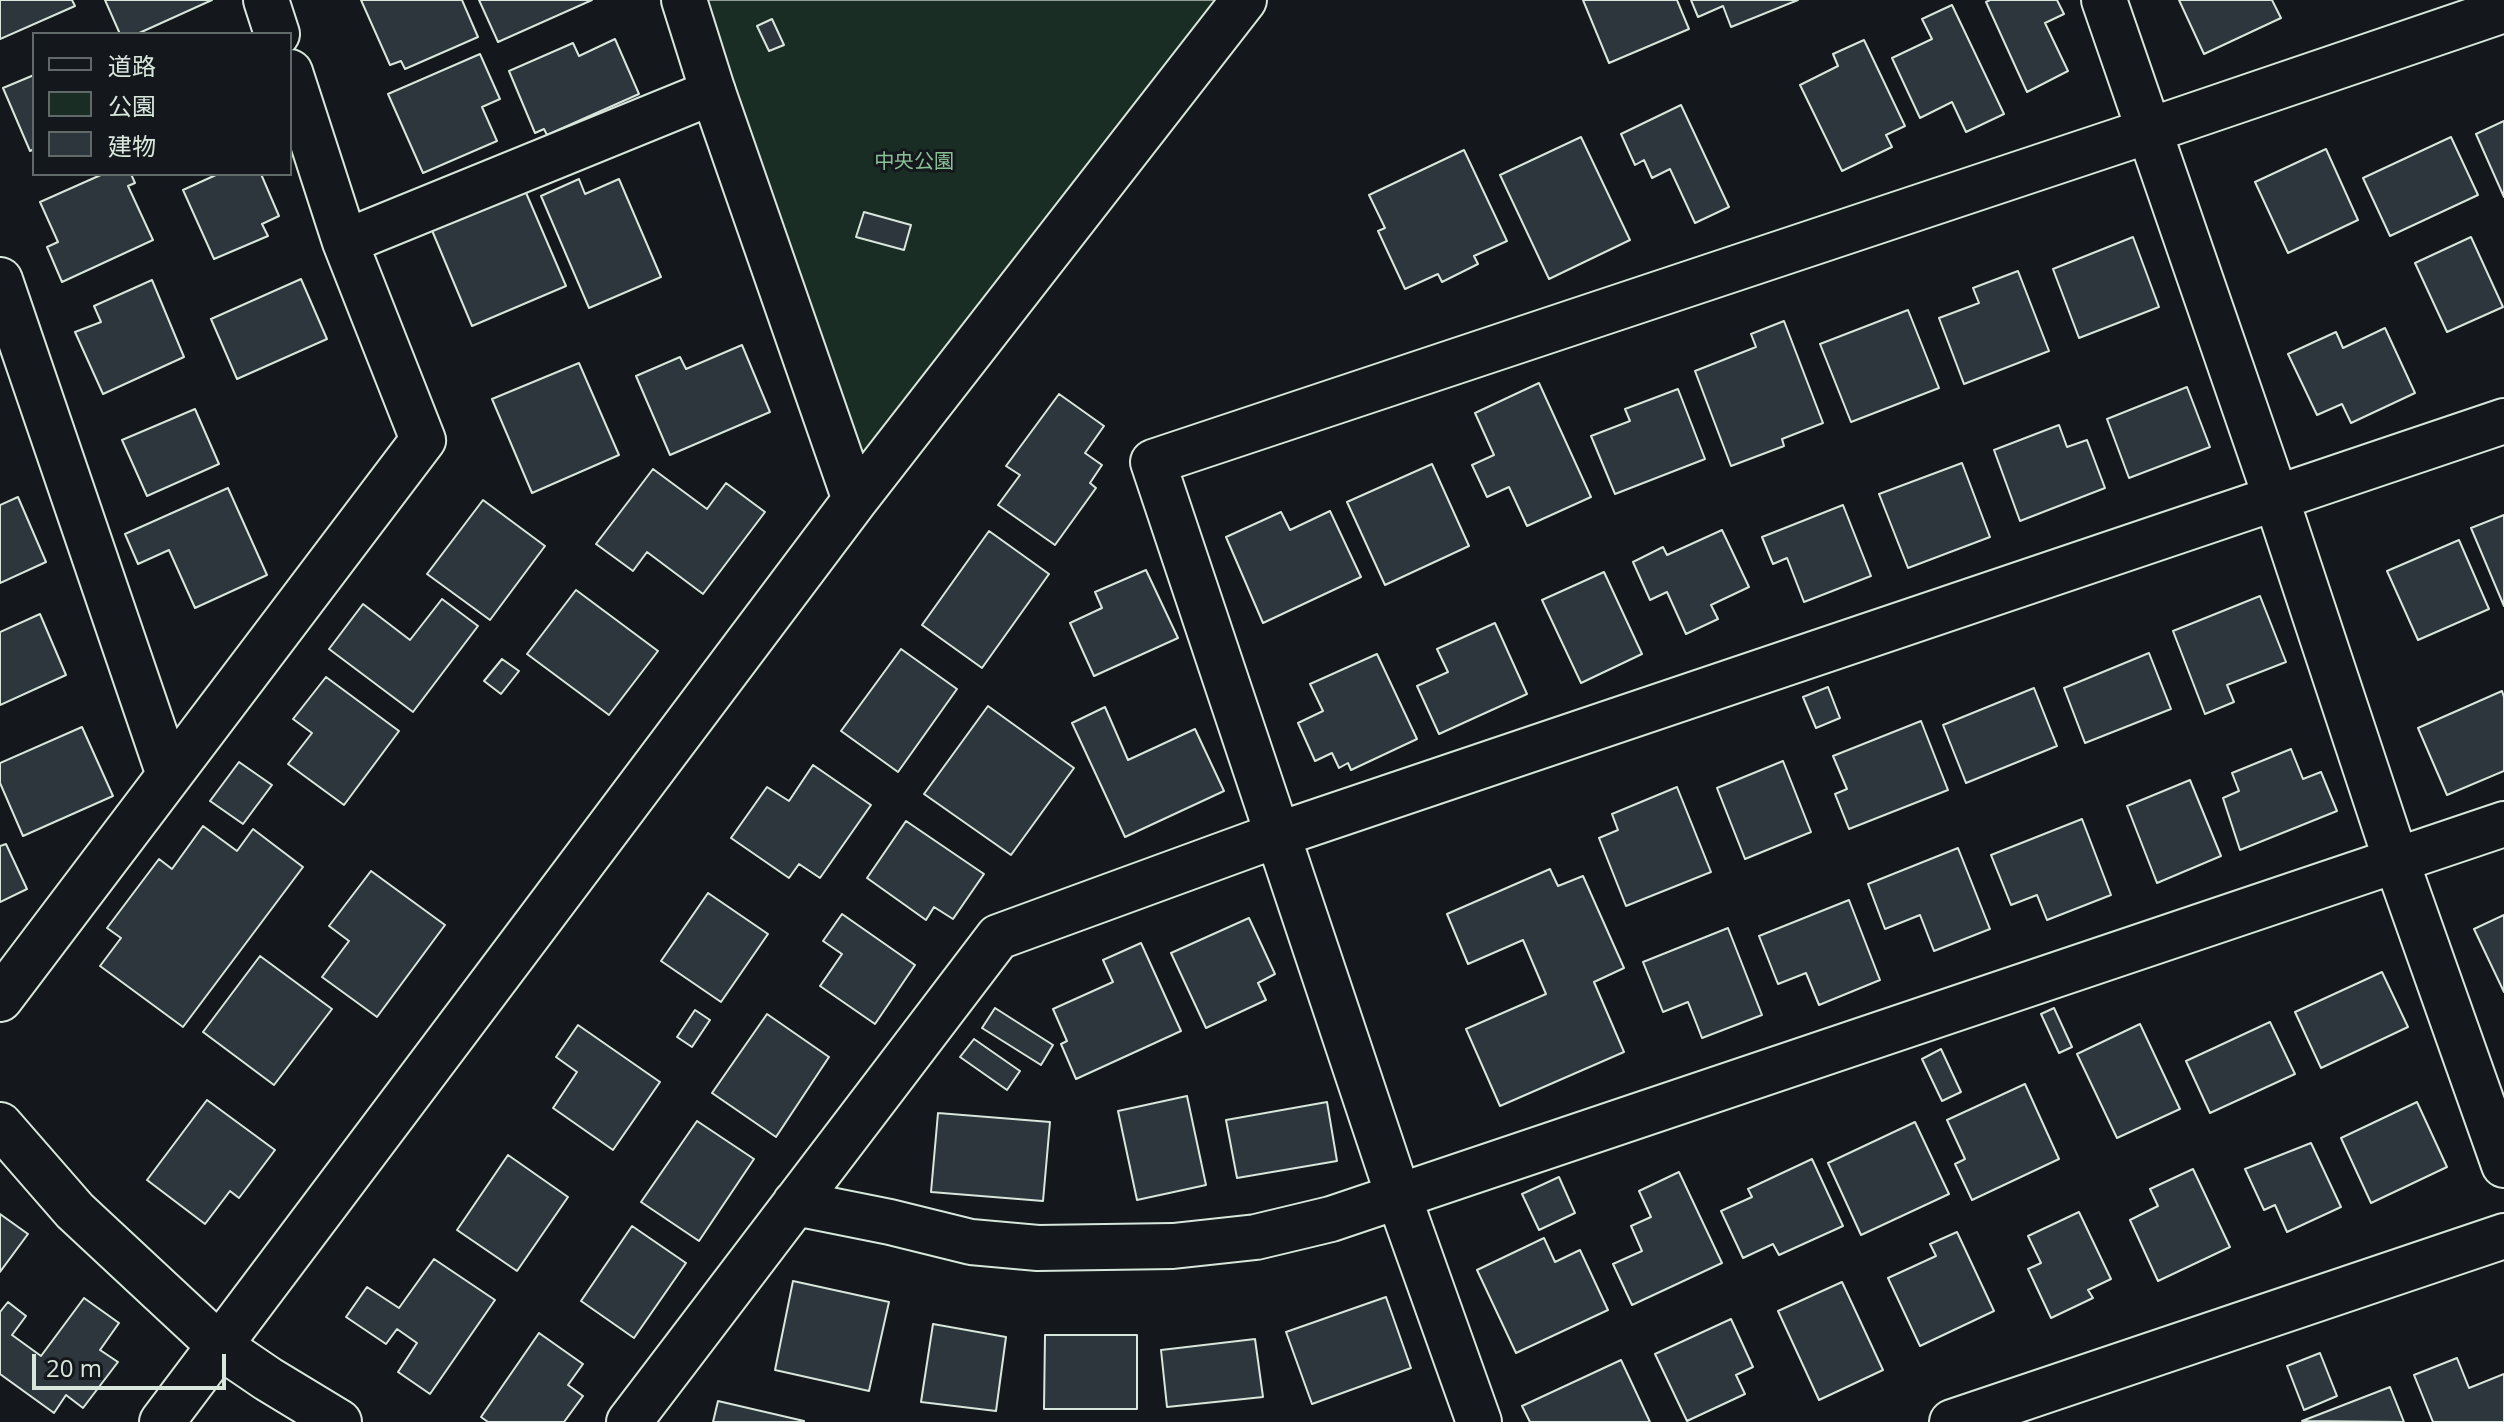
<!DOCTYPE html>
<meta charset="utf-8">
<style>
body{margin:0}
#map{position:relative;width:2504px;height:1422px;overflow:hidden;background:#14181c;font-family:"Open Sans","Noto Sans JP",sans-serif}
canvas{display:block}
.legend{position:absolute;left:32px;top:32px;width:260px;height:144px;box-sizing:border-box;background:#14181c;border:2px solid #626a69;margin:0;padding:10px 14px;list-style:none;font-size:24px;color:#d8e6dc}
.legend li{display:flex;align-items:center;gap:16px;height:40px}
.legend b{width:40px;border:2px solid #626a69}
.scale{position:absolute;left:32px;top:1354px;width:194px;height:36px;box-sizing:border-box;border:4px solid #d8e6dc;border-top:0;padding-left:10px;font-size:24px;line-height:28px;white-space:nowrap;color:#d8e6dc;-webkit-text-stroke:6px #14181c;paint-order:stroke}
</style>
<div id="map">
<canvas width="2504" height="1422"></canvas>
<ul class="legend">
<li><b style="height:10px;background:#14181c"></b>道路</li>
<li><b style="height:22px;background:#1a2d24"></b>公園</li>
<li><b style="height:22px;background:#2c363c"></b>建物</li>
</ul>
<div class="scale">20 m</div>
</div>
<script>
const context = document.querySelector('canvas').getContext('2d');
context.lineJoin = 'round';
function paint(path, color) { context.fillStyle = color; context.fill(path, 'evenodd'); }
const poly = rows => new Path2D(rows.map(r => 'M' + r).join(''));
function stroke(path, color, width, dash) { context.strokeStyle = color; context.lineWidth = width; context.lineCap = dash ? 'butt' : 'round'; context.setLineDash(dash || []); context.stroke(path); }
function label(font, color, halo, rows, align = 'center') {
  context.font = font + ' "Open Sans","Noto Sans JP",sans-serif'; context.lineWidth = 6; context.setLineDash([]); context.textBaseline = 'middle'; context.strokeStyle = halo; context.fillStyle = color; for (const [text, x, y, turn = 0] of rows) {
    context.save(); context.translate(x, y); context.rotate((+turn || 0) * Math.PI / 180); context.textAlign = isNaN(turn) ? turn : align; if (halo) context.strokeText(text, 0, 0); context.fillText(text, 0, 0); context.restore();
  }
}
const green = poly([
 [690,0,1244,0,855,500,690,0]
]);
const building = poly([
 [0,0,72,0,75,6,0,39,0,0],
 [105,0,212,0,137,34,120,34,105,0],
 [361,0,462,0,478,37,405,69,401,61,390,65,361,0],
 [479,0,592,0,498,42,479,0],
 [1583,0,1677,0,1689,29,1609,63,1583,0],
 [1691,0,1798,0,1731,27,1723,6,1698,17,1691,0],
 [1990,0,2057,0,2064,14,2045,23,2068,71,2027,92,1986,2,1990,0],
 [2179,0,2272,0,2281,18,2204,54,2179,0],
 [1952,5,2004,114,1966,132,1952,102,1920,118,1892,58,1932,39,1922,19,1952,5],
 [772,19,784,45,769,51,757,26,772,19],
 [615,39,639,94,547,135,544,129,535,133,509,71,573,43,579,56,615,39],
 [1864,40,1905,126,1886,135,1892,147,1842,171,1800,85,1838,66,1833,54,1864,40],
 [480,54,500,99,482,107,497,141,423,173,388,94,480,54],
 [34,75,34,149,30,151,3,88,34,75],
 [1681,105,1729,207,1695,223,1670,169,1652,178,1644,160,1635,165,1621,134,1681,105],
 [2504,121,2504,197,2476,134,2504,121],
 [1581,137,1630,240,1549,279,1500,175,1581,137],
 [2451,137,2478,195,2390,236,2363,178,2451,137],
 [2326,149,2358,220,2288,253,2255,182,2326,149],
 [1464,150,1507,241,1474,256,1478,264,1442,282,1438,274,1405,289,1378,231,1385,228,1369,195,1464,150],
 [103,174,131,174,135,183,128,186,153,240,62,282,47,247,58,242,40,202,103,174],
 [218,174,261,174,279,216,262,224,268,236,214,259,183,190,218,174],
 [579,179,585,194,619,179,661,277,589,308,541,196,579,179],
 [524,188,566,286,472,326,431,228,524,188],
 [864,212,911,225,904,250,856,237,864,212],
 [2133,237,2159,307,2079,338,2053,269,2133,237],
 [2471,237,2503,307,2447,332,2415,263,2471,237],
 [2018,271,2049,351,1964,384,1939,318,1979,303,1973,288,2018,271],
 [301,279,327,339,237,379,211,319,301,279],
 [152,280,184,357,103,394,75,332,101,322,94,306,152,280],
 [1908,310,1939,388,1851,422,1820,344,1908,310],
 [1784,321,1823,423,1782,439,1784,446,1731,466,1695,371,1756,347,1751,334,1784,321],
 [2385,328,2415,393,2351,423,2342,404,2317,415,2288,354,2336,332,2343,348,2385,328],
 [742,345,770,412,670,455,636,376,680,357,686,369,742,345],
 [579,363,619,455,532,493,492,399,579,363],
 [1539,383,1591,497,1527,526,1509,487,1487,497,1472,465,1494,455,1475,413,1539,383],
 [2187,387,2210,447,2129,478,2107,419,2187,387],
 [1678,389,1705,459,1615,494,1591,436,1630,421,1625,409,1678,389],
 [1059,394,1104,426,1085,453,1102,465,1090,483,1096,488,1055,545,998,505,1020,475,1006,466,1059,394],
 [195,409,219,464,147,496,122,440,195,409],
 [2059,425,2067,447,2087,440,2105,488,2020,521,1994,450,2059,425],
 [1962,463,1990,537,1908,568,1879,494,1962,463],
 [1432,464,1469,546,1385,585,1347,502,1432,464],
 [653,469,707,509,726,483,765,512,703,594,647,552,633,571,596,544,653,469],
 [228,488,267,575,195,608,169,550,138,564,125,534,228,488],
 [18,497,46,562,0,583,0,505,18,497],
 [483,500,545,546,490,620,427,574,483,500],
 [1843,505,1871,576,1804,602,1787,558,1773,564,1762,537,1843,505],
 [1330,511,1361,577,1263,623,1226,537,1281,512,1290,530,1330,511],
 [2504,515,2504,606,2471,528,2504,515],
 [1722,530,1749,587,1711,605,1718,619,1686,634,1667,592,1650,600,1633,562,1663,547,1667,555,1722,530],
 [989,531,1049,574,982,668,922,625,989,531],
 [2459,540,2489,609,2418,640,2387,571,2459,540],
 [1146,570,1178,638,1094,676,1070,623,1102,608,1095,592,1146,570],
 [1604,572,1642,654,1581,683,1542,600,1604,572],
 [576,590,658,651,609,715,527,654,576,590],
 [2260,596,2286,662,2227,685,2234,702,2205,714,2173,631,2260,596],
 [442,599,478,626,413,712,329,649,363,604,410,640,442,599],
 [40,614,66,675,0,705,0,632,40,614],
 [1495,623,1527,694,1439,734,1417,686,1448,672,1437,649,1495,623],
 [901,649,957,689,898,772,841,731,901,649],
 [2149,653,2171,709,2085,743,2064,688,2149,653],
 [1377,654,1417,739,1351,770,1348,763,1339,768,1332,753,1315,761,1298,723,1323,711,1310,684,1377,654],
 [502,659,519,671,501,694,484,681,502,659],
 [326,677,399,731,344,805,288,764,312,733,293,719,326,677],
 [1828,687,1840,718,1816,728,1803,697,1828,687],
 [2034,688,2057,746,1966,783,1943,725,2034,688],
 [2502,691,2504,697,2504,771,2447,795,2418,728,2502,691],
 [988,706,1074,768,1011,855,924,794,988,706],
 [1105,707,1128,760,1195,729,1224,791,1125,837,1072,723,1105,707],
 [1921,721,1948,790,1849,829,1835,794,1847,789,1833,756,1921,721],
 [82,727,113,796,23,836,0,783,0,763,82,727],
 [2291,749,2303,779,2321,772,2337,811,2240,850,2223,798,2239,791,2232,773,2291,749],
 [1783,761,1811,832,1745,859,1717,788,1783,761],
 [239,762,272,785,243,824,210,801,239,762],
 [813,765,871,805,820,878,799,864,789,878,731,838,767,787,789,801,813,765],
 [2190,780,2221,856,2157,883,2127,806,2190,780],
 [1677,787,1711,872,1626,906,1599,838,1618,830,1612,814,1677,787],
 [2082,819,2111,895,2047,920,2037,895,2011,905,1991,855,2082,819],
 [906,821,984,874,953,919,934,907,926,920,867,878,906,821],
 [203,826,237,851,253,829,303,867,183,1027,100,966,121,938,107,928,159,859,172,869,203,826],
 [6,844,27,889,0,902,0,846,6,844],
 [1958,848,1990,929,1934,951,1920,915,1885,929,1868,884,1958,848],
 [1550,869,1558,886,1583,876,1624,968,1594,982,1624,1052,1500,1106,1466,1029,1546,994,1523,940,1468,964,1447,914,1550,869],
 [371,871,445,925,377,1017,322,977,349,941,329,926,371,871],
 [708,893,768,934,721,1002,661,961,708,893],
 [1849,900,1880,980,1819,1005,1806,973,1778,984,1759,936,1849,900],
 [842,914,915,965,875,1024,820,986,842,954,823,941,842,914],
 [2504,915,2504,992,2474,929,2504,915],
 [1249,918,1275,974,1258,983,1266,1000,1206,1028,1171,953,1249,918],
 [1728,928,1762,1015,1702,1038,1688,1002,1663,1012,1643,962,1728,928],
 [1141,943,1181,1031,1076,1079,1061,1044,1067,1041,1053,1009,1113,982,1103,960,1141,943],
 [260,956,332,1009,274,1085,203,1032,260,956],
 [2382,972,2408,1027,2321,1068,2295,1012,2382,972],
 [995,1008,1053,1045,1041,1065,982,1028,995,1008],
 [2054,1008,2072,1047,2059,1053,2041,1014,2054,1008],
 [695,1010,710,1020,692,1047,677,1037,695,1010],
 [767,1014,829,1057,776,1137,712,1093,767,1014],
 [2270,1022,2295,1074,2210,1113,2186,1061,2270,1022],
 [2140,1024,2180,1109,2117,1138,2077,1054,2140,1024],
 [578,1025,660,1082,613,1150,553,1108,577,1072,556,1057,578,1025],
 [974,1039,1020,1071,1007,1090,960,1057,974,1039],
 [1941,1049,1961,1092,1942,1101,1922,1059,1941,1049],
 [2025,1084,2059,1159,1972,1200,1955,1164,1965,1159,1947,1120,2025,1084],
 [1187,1096,1206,1185,1137,1200,1118,1111,1187,1096],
 [207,1100,275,1150,239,1198,230,1191,205,1224,147,1180,207,1100],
 [1327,1102,1337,1161,1237,1178,1226,1120,1327,1102],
 [2417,1102,2447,1167,2371,1203,2341,1138,2417,1102],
 [938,1113,1050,1122,1043,1201,931,1192,938,1113],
 [697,1121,754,1159,699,1241,641,1202,697,1121],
 [1915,1122,1949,1194,1861,1235,1828,1163,1915,1122],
 [2311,1143,2341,1207,2287,1232,2275,1205,2264,1210,2245,1169,2311,1143],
 [508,1155,568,1197,517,1271,457,1230,508,1155],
 [1812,1159,1843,1226,1779,1255,1773,1244,1743,1258,1721,1211,1752,1197,1748,1189,1812,1159],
 [2193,1169,2230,1247,2158,1281,2130,1220,2158,1206,2150,1189,2193,1169],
 [1679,1172,1722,1263,1632,1305,1613,1264,1642,1251,1631,1226,1651,1217,1639,1191,1679,1172],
 [1559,1177,1575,1213,1539,1230,1522,1194,1559,1177],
 [2079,1212,2111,1279,2088,1290,2093,1298,2051,1318,2028,1269,2041,1263,2028,1236,2079,1212],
 [0,1214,28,1234,0,1272,0,1214],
 [632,1226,686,1263,634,1338,581,1301,632,1226],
 [1957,1232,1994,1311,1920,1346,1888,1278,1936,1256,1930,1244,1957,1232],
 [1544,1238,1555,1262,1580,1250,1608,1310,1516,1353,1477,1270,1544,1238],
 [434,1259,495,1300,430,1394,398,1372,417,1343,397,1329,386,1344,346,1317,367,1287,399,1308,434,1259],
 [793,1281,889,1302,869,1391,775,1370,793,1281],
 [1842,1282,1883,1370,1819,1400,1778,1311,1842,1282],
 [1386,1297,1411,1368,1312,1404,1286,1332,1386,1297],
 [84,1298,119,1323,100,1350,118,1362,83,1408,66,1395,54,1413,0,1374,0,1312,8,1302,26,1316,12,1335,41,1356,84,1298],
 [1731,1319,1753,1367,1736,1375,1745,1394,1687,1421,1655,1354,1731,1319],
 [933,1324,1006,1337,996,1411,921,1402,933,1324],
 [539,1333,583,1364,568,1385,583,1396,564,1422,488,1422,481,1417,539,1333],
 [1045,1335,1137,1335,1137,1409,1044,1409,1045,1335],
 [1255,1339,1263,1397,1167,1407,1161,1350,1255,1339],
 [2320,1353,2337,1396,2304,1410,2287,1366,2320,1353],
 [2457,1358,2469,1388,2504,1374,2504,1422,2433,1422,2414,1375,2457,1358],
 [1621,1360,1650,1422,1530,1422,1522,1406,1621,1360],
 [2390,1387,2404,1422,2302,1421,2390,1387],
 [718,1401,804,1421,804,1422,713,1422,718,1401]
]);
const street = poly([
 [266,0,277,34],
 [2104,0,2276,498,2396,860,2504,1165],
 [345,242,713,92],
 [0,280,169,775],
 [0,999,423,440,345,242,290,72],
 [795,1203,890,1222,971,1242,1038,1248,1173,1246,1256,1237,1331,1219,2504,824],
 [629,1422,998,937,1277,835,2504,421],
 [1479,1422,1398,1195,1153,462,2148,131,2504,10]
]);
const secondary = poly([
 [684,0,713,92,855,500],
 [0,1125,75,1211,221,1347,268,1379,339,1422],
 [162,1422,855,500,1244,0],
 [1952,1422,2504,1236]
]);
const parkNames = [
 ["中央公園",914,162]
];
paint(green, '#1a2d24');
stroke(green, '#939e99', 2);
paint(building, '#2c363c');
stroke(building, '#d8e6dc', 2);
stroke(street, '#d8e6dc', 48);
stroke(secondary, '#d8e6dc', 48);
stroke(street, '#14181c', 44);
stroke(secondary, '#14181c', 44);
label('20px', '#8ac095', '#14181c', parkNames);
</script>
